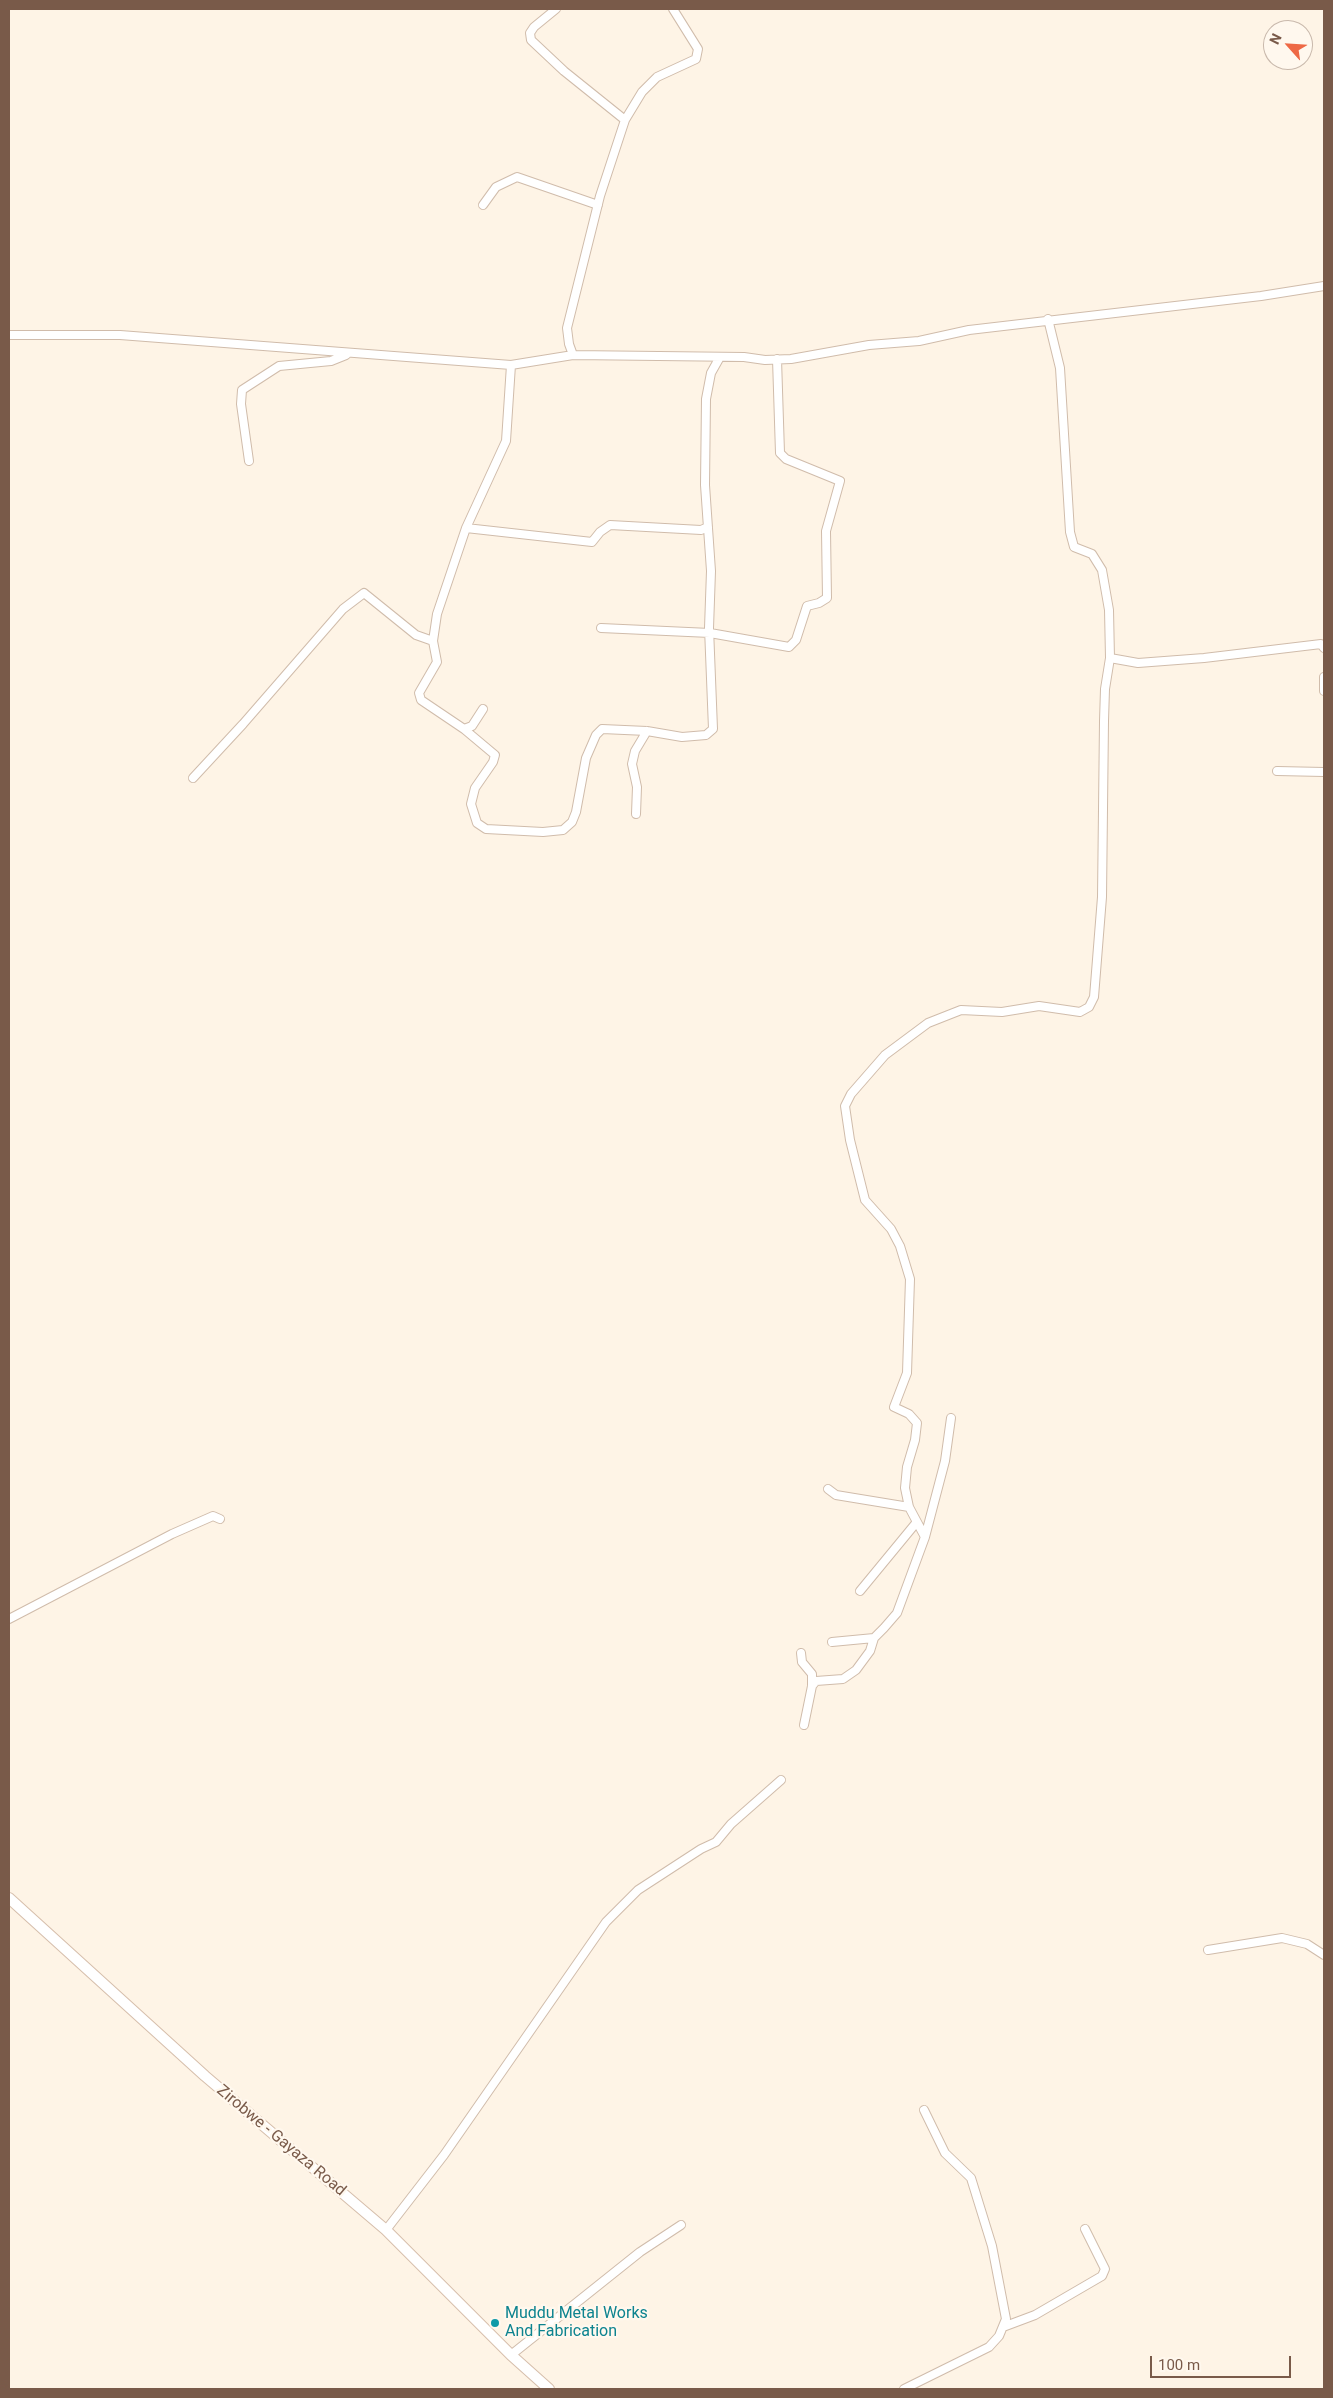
<!DOCTYPE html>
<style>
body{margin:0}
#map{position:relative;width:1333px;height:2398px;overflow:hidden;background:#fef4e6;font-family:Roboto,sans-serif}
canvas{display:block}
.frame{position:absolute;inset:0;border:10px solid #795a49;pointer-events:none}
.north{position:absolute;left:1263px;top:20px;width:50px;height:50px;box-sizing:border-box;background:#fff8ee;border:1px solid #c9b9ac;border-radius:50%;rotate:296deg;font-size:14px;font-weight:700;line-height:20px;text-align:center;color:#795a49}
.north::after{content:'';display:block;margin:auto;width:18px;height:22px;background:#ee6945;clip-path:polygon(50% 0,100% 100%,50% 72%,0 100%)}
.scale{position:absolute;left:1150px;top:2356px;width:141px;height:22px;box-sizing:border-box;border:2px solid #795a49;border-top:0;padding-left:6px;font-size:15px;line-height:18px;white-space:nowrap;color:#795a49;-webkit-text-stroke:4px #fff8ee;paint-order:stroke}
</style>
<div id="map">
<canvas width="1333" height="2398"></canvas>
<div class="frame"></div>
<div class="north">N</div>
<div class="scale">100 m</div>
</div>
<script>
const context = document.querySelector('canvas').getContext('2d');
context.lineJoin = 'round';
const poly = rows => new Path2D(rows.map(r => 'M' + r).join(''));
function stroke(path, color, width, dash) { context.strokeStyle = color; context.lineWidth = width; context.lineCap = dash ? 'butt' : 'round'; context.setLineDash(dash || []); context.stroke(path); }
function label(font, color, halo, rows, align = 'center') {
  context.font = font + ' Roboto,sans-serif'; context.lineWidth = 4.5; context.setLineDash([]); context.textBaseline = 'middle'; context.strokeStyle = halo; context.fillStyle = color; for (const [text, x, y, turn = 0] of rows) {
    context.save(); context.translate(x, y); context.rotate((+turn || 0) * Math.PI / 180); context.textAlign = isNaN(turn) ? turn : align; if (halo) context.strokeText(text, 0, 0); context.fillText(text, 0, 0); context.restore();
  }
}
const street = poly([
 [556,9,534,27,530,33,531,40,564,71,625,120],
 [483,205,496,187,517,177,598,205],
 [9,335,120,335,511,365,573,355,744,357,765,360,791,359,869,345,919,341,969,330,1261,296,1324,286],
 [573,355,569,344,567,328,600,196,625,120,642,92,657,77,696,59,698,49,673,9],
 [249,461,241,404,242,390,279,366,331,361,346,355],
 [466,528,592,542,600,532,610,525,701,530,708,527],
 [601,628,710,633,789,647,796,640,807,606,819,603,827,598,826,531,840,481,786,459,780,453,777,359],
 [1110,658,1138,663,1204,658,1321,644,1324,648],
 [1324,677,1324,691],
 [483,709,472,726,464,729,421,700,419,693,437,662,433,641,437,614,466,528,506,441,511,365],
 [464,729,495,755,493,762,475,788,471,804,477,823,486,829,543,832,563,830,572,822,576,812,586,758,596,735,602,729,647,731,682,737,706,735,713,729,709,628,711,571,705,485,706,399,711,373,720,357],
 [1277,771,1324,772],
 [193,778,243,724,343,609,364,593,416,635,433,641],
 [636,814,637,787,632,764,635,751,647,731],
 [951,1418,945,1461,925,1537,909,1507,905,1488,907,1467,915,1440,917,1423,909,1414,894,1407,907,1373,910,1279,900,1246,891,1229,865,1200,850,1140,845,1106,851,1094,885,1055,928,1023,961,1010,1002,1012,1039,1006,1080,1012,1089,1007,1094,997,1102,897,1104,721,1105,689,1110,658,1109,610,1102,570,1092,554,1074,547,1070,532,1060,368,1048,319],
 [828,1489,836,1495,909,1507],
 [860,1591,916,1523],
 [9,1619,172,1534,213,1516,220,1519],
 [832,1642,874,1638,884,1628,897,1613,925,1537],
 [801,1653,802,1662,812,1674,812,1686,804,1725],
 [812,1686,816,1681,843,1679,856,1670,870,1651,874,1638],
 [1208,1950,1282,1938,1307,1944,1324,1955],
 [386,2230,444,2155,606,1922,638,1890,701,1849,716,1842,731,1824,781,1780],
 [1003,2327,1035,2315,1102,2276,1105,2269,1085,2229],
 [511,2355,640,2252,681,2225],
 [904,2389,989,2347,999,2336,1006,2319,992,2246,971,2178,945,2153,924,2110]
]);
const secondary = poly([
 [9,1898,205,2076,386,2230,511,2355,549,2389]
]);
const markers = [
 [495,2323,5,"#0f9aa8"]
];
const streetNames = [
 ["Zirobwe - Gayaza Road",281,2141,40]
];
const cultureNames = [
 ["Muddu Metal Works",505,2314],
 ["And Fabrication",505,2332]
];
stroke(street, '#d0bcab', 10);
stroke(secondary, '#d6beab', 12);
stroke(street, '#fff', 8);
stroke(secondary, '#fff', 10);
for (const [x, y, r, color] of markers) { const dot = new Path2D(); dot.arc(x, y, r, 0, 2 * Math.PI); context.fillStyle = color; context.fill(dot); stroke(dot, '#fff8ee', 2); }
label('16px', '#795a49', '#fff8ee', streetNames);
label('16px', '#0d838f', '#fff8ee', cultureNames, 'left');
</script>
